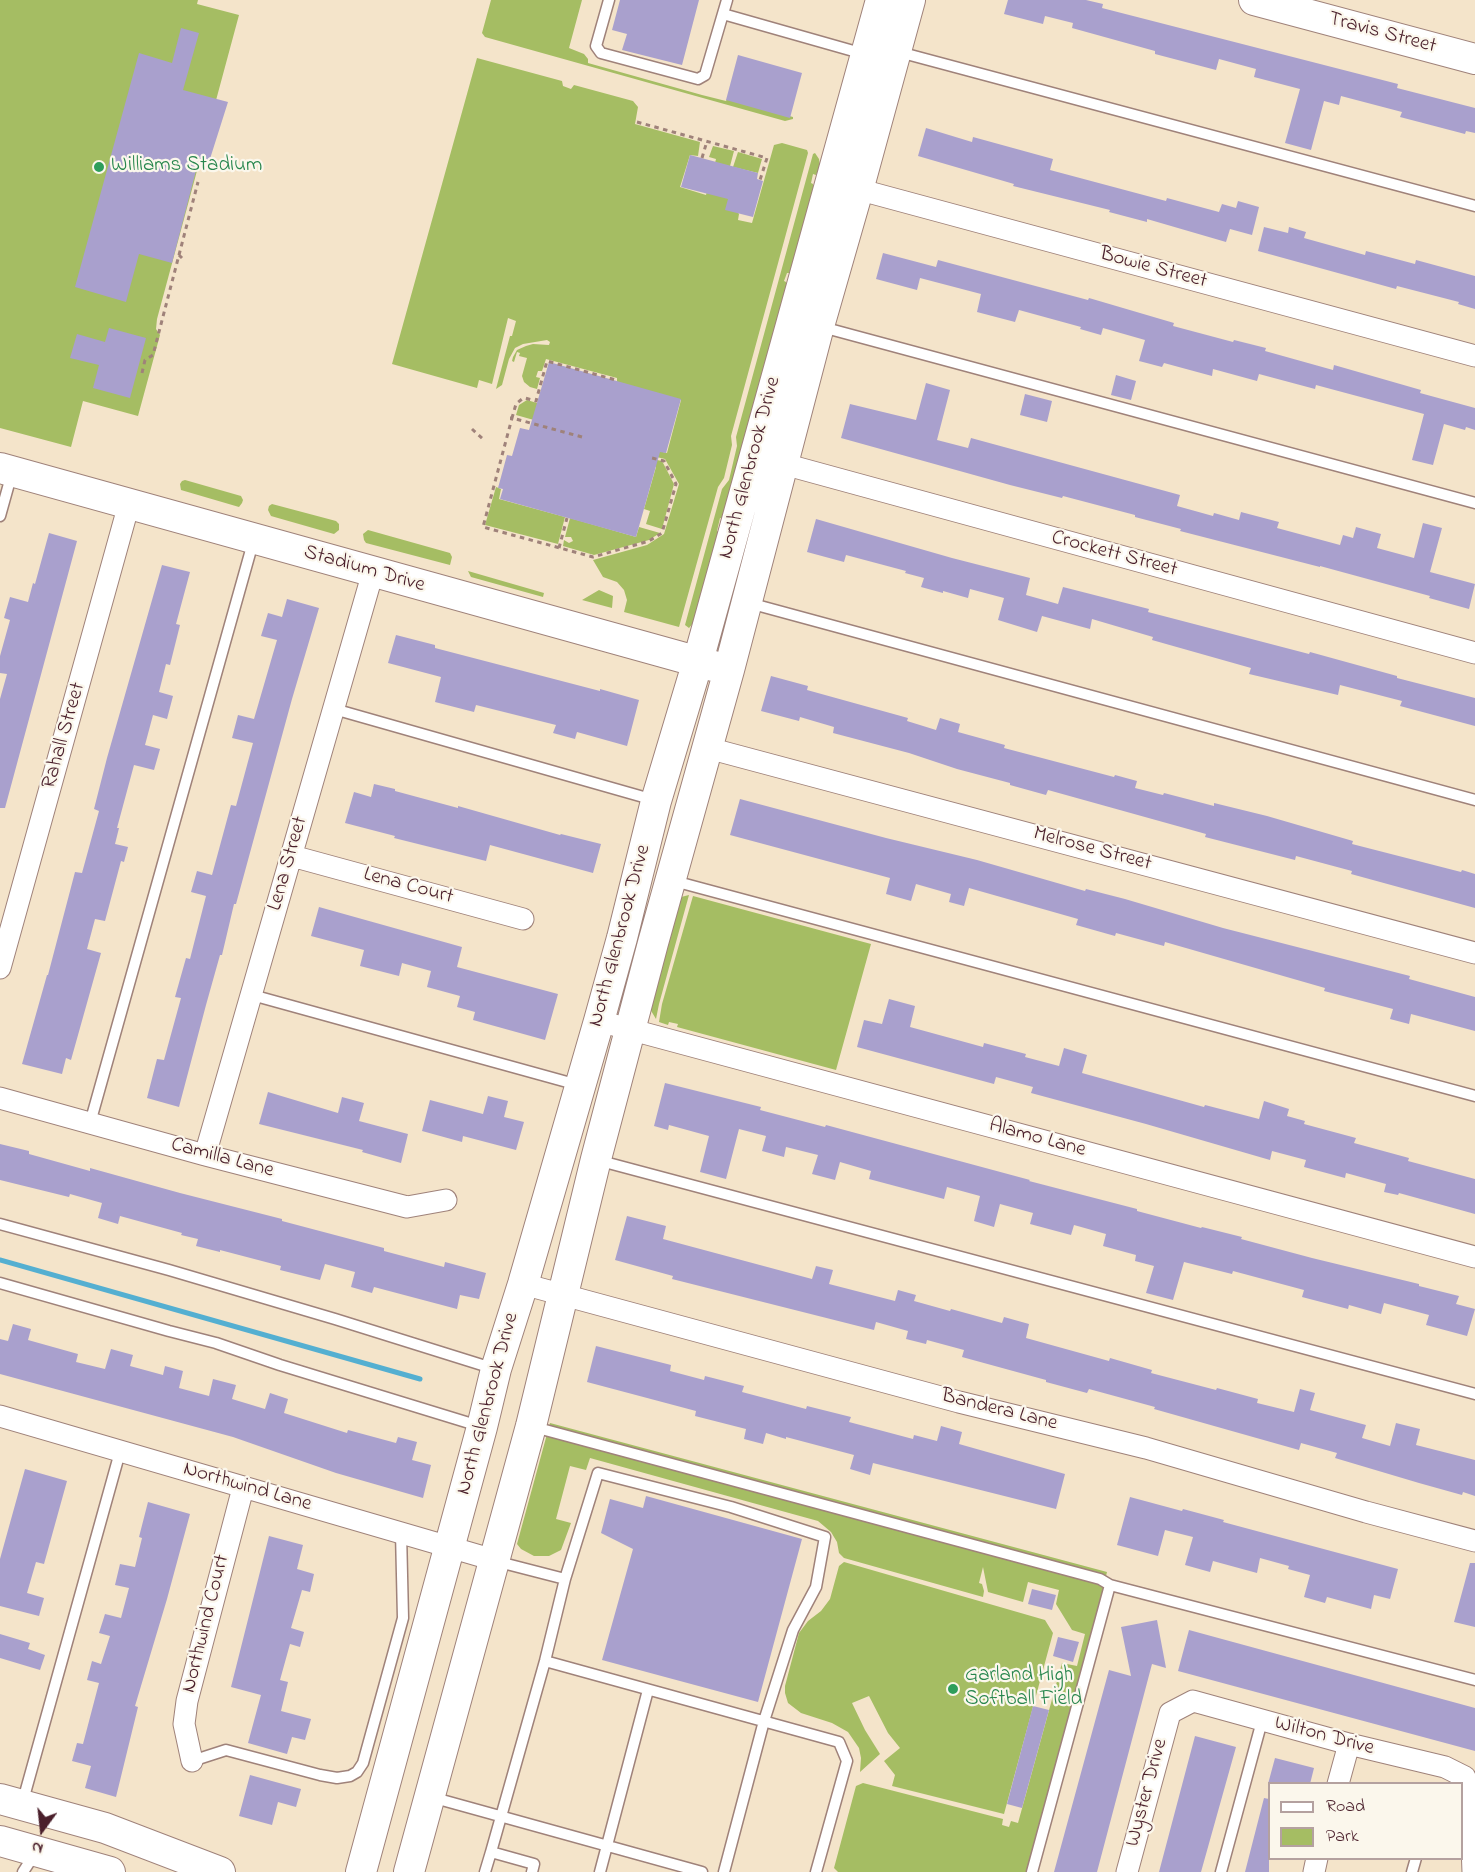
<!DOCTYPE html>
<style>
body{margin:0}
#map{position:relative;width:1475px;height:1872px;overflow:hidden;background:#f4e4ca;font-family:"Indie Flower",sans-serif}
canvas{display:block}
.legend{position:absolute;left:1268px;top:1782px;width:195px;height:78px;box-sizing:border-box;background:#fbf7ec;border:2px solid #b4a19f;margin:0;padding:8px 10px;list-style:none;font-size:18px;color:#4a1f2b}
.legend li{display:flex;align-items:center;gap:12px;height:30px}
.legend b{width:30px;border:2px solid #b4a19f}
.north{position:absolute;left:12px;top:1800px;width:60px;height:60px;-webkit-text-stroke:4px #fbf7ec;paint-order:stroke;rotate:195deg;font-size:16px;font-weight:700;line-height:24px;text-align:center;color:#4a1f2b}
.north::after{content:'';display:block;margin:auto;width:21px;height:27px;background:#4a1f2b;clip-path:polygon(50% 0,100% 100%,50% 72%,0 100%)}
</style>
<div id="map">
<canvas width="1475" height="1872"></canvas>
<ul class="legend">
<li><b style="height:8px;background:#fff"></b>Road</li>
<li><b style="height:16px;background:#a5bd63"></b>Park</li>
</ul>
<div class="north">N</div>
</div>
<script>
const context = document.querySelector('canvas').getContext('2d');
context.lineJoin = 'round';
function paint(path, color) { context.fillStyle = color; context.fill(path, 'evenodd'); }
const poly = rows => new Path2D(rows.map(r => 'M' + r).join(''));
function stroke(path, color, width, dash) { context.strokeStyle = color; context.lineWidth = width; context.lineCap = dash ? 'butt' : 'round'; context.setLineDash(dash || []); context.stroke(path); }
function label(font, color, halo, rows, align = 'center') {
  context.font = font + ' "Indie Flower",sans-serif'; context.lineWidth = 4.5; context.setLineDash([]); context.textBaseline = 'middle'; context.strokeStyle = halo; context.fillStyle = color; for (const [text, x, y, turn = 0] of rows) {
    context.save(); context.translate(x, y); context.rotate((+turn || 0) * Math.PI / 180); context.textAlign = isNaN(turn) ? turn : align; if (halo) context.strokeText(text, 0, 0); context.fillText(text, 0, 0); context.restore();
  }
}
const green = poly([
 [0,0,198,0,197,4,239,15,157,319,156,329,160,335,138,416,83,401,71,447,0,428],
 [491,0,582,0,569,48,584,54,588,59,588,63,702,95,726,101,727,99,793,117,793,119,785,121,485,37,482,33],
 [477,58,562,81,563,86,571,89,574,85,633,101,638,107,635,124,700,142,698,156,690,155,680,187,706,195,712,172,739,214,738,220,752,223,774,145,782,143,807,150,808,153,731,436,732,445,724,478,718,487,679,627,624,612,627,600,624,590,617,582,603,577,593,560,647,545,664,534,679,484,665,459,648,455,650,449,667,453,681,400,617,383,617,378,546,359,542,371,538,371,536,377,540,378,537,389,530,387,524,382,522,376,527,358,519,356,520,353,517,352,514,362,512,361,513,357,517,350,526,346,533,344,549,345,550,342,547,340,523,344,515,348,509,359,502,385,496,389,510,336,512,336,516,321,508,318,492,384,479,380,477,388,392,364],
 [713,146,734,151,729,170,714,167,716,159,709,157],
 [738,152,762,159,758,173,733,167],
 [815,153,819,159,820,166,816,175,813,174,811,183,813,184,813,191,793,263,789,273,787,273,784,281,786,282,786,289,723,519,720,518,717,531,719,532,695,621,689,628,685,625,722,489,729,480,737,446,736,437,813,154],
 [527,400,537,403,573,431,516,415,519,405],
 [647,458,662,461,674,484,662,529,646,524,650,511,644,509,656,467],
 [185,480,241,496,243,500,242,503,239,507,181,490,180,484,182,481],
 [496,487,501,489,499,499,565,517,558,544,485,525],
 [272,504,336,521,339,524,339,530,334,534,271,516,268,510,269,506],
 [570,518,636,537,639,527,660,533,649,540,594,555,563,546,564,540,569,543,573,541,571,537,565,537],
 [368,530,450,553,452,557,450,565,366,543,364,540,363,534],
 [468,571,544,593,543,597,471,577],
 [599,590,613,596,612,608,582,600],
 [689,895,659,1004,656,1019,650,1009,658,982,656,981,681,897],
 [693,896,871,944,836,1070,677,1027,678,1024,669,1022,668,1025,659,1022,662,1004],
 [550,1423,1107,1572,1091,1638,1086,1652,1028,1872,838,1872,834,1868,856,1786,863,1783,1003,1819,1002,1825,1009,1827,1011,1821,1018,1823,1062,1663,1077,1666,1085,1634,1072,1630,1056,1604,1059,1590,1028,1582,1023,1602,988,1592,983,1567,979,1583,982,1584,984,1591,983,1597,844,1558,839,1553,837,1542,831,1532,818,1521,590,1458,586,1470,570,1466,556,1519,571,1523,561,1550,549,1556,534,1556,521,1549,517,1544],
 [844,1562,1045,1620,1053,1633,1004,1814,892,1786,895,1775,884,1761,900,1748,888,1733,869,1696,852,1703,865,1730,880,1754,860,1772,861,1758,859,1748,848,1732,832,1723,801,1713,788,1703,785,1693,785,1686,799,1633,808,1621,821,1611,830,1599,839,1566]
]);
const stream = poly([
 [0,1260,420,1379]
]);
const building = poly([
 [620,0,699,0,682,65,622,50,627,34,612,30],
 [1008,0,1086,0,1103,4,1102,8,1398,84,1397,88,1475,108,1475,133,1466,131,1465,134,1400,117,1402,112,1341,96,1339,105,1324,101,1311,150,1285,143,1300,89,1254,77,1256,69,1219,59,1216,70,1155,54,1155,51,1072,28,1073,23,1045,16,1043,24,1004,14],
 [181,28,199,33,183,90,228,102,209,162,199,159,172,263,139,254,126,302,75,287,139,53,172,63],
 [738,55,802,73,790,118,726,100],
 [926,128,972,142,973,137,1053,159,1050,170,1166,201,1167,198,1219,212,1222,204,1236,208,1238,201,1259,207,1252,235,1230,229,1226,242,1147,219,1147,222,1109,212,1110,210,1013,186,1014,184,918,156],
 [690,155,758,173,757,179,763,181,753,217,725,210,728,199,681,187],
 [1264,227,1288,233,1289,227,1306,232,1304,238,1365,255,1366,251,1415,264,1416,260,1475,276,1475,309,1458,304,1459,302,1397,286,1396,289,1258,251],
 [883,253,936,267,938,260,1088,300,1089,298,1174,323,1173,326,1233,342,1234,340,1266,348,1265,351,1333,370,1334,365,1421,390,1420,393,1475,408,1475,430,1466,427,1465,430,1444,424,1433,465,1412,460,1424,414,1316,385,1315,389,1259,374,1257,381,1213,369,1212,376,1164,363,1162,367,1139,361,1145,340,1103,328,1101,335,1080,329,1081,327,1019,310,1015,322,977,312,981,294,920,278,917,290,876,279],
 [109,328,146,338,130,398,93,388,99,365,70,358,77,334,105,342],
 [549,362,681,399,666,453,660,452,636,537,500,499,503,489,498,488,507,455,512,456,520,428,529,430],
 [1116,375,1136,381,1131,400,1111,395],
 [926,383,950,390,937,440,968,448,971,438,1180,495,1177,506,1213,516,1214,513,1239,520,1241,512,1279,522,1277,528,1340,545,1343,535,1353,538,1356,527,1381,534,1377,548,1414,558,1423,523,1442,528,1430,572,1475,584,1469,609,1429,598,1430,596,1320,566,1320,567,1180,531,1181,529,1135,517,1135,515,1063,496,1062,498,1010,485,841,438,850,404,916,420],
 [1025,394,1052,401,1047,422,1020,415],
 [816,519,952,558,1030,578,1026,595,1058,604,1063,587,1149,609,1148,612,1309,654,1310,652,1397,676,1397,678,1475,698,1475,726,1400,706,1402,701,1340,685,1338,695,1249,674,1251,668,1152,640,1153,637,1092,619,1090,629,1042,616,1037,632,998,620,1004,598,970,589,968,598,943,591,943,593,921,587,924,578,905,573,906,571,846,555,844,562,807,552],
 [49,533,77,541,5,808,0,808,0,699,7,674,0,673,0,656,10,620,4,618,10,597,28,602,33,583,35,584],
 [162,565,190,572,176,624,180,625,170,665,166,664,159,692,173,696,167,719,153,715,145,745,160,749,154,770,134,765,117,828,119,828,115,844,128,847,124,862,121,861,105,921,95,919,87,949,101,953,71,1060,66,1058,62,1074,22,1064,47,975,48,975,75,872,82,873,99,811,94,809,107,758],
 [287,599,319,608,292,699,236,904,234,904,222,955,220,955,206,1005,179,1107,147,1098,157,1059,164,1060,181,998,175,997,186,958,190,959,206,896,191,892,197,871,212,875,231,805,236,806,253,743,232,738,238,715,254,719,277,640,261,636,268,613,282,617],
 [396,635,435,645,435,648,600,691,600,689,639,700,627,746,577,732,575,739,553,733,556,725,476,705,474,712,435,702,441,677,388,663],
 [771,676,808,686,807,690,908,718,907,721,936,730,940,718,960,724,958,732,1005,745,1004,748,1114,777,1115,775,1137,781,1135,788,1163,795,1164,793,1214,806,1214,803,1267,816,1353,841,1352,844,1461,872,1462,870,1475,874,1475,908,1351,874,1352,871,1296,856,1295,860,1205,837,1206,834,1048,790,1046,795,1010,785,1010,783,957,769,909,753,833,733,834,727,800,717,799,721,761,711],
 [374,784,395,789,395,791,458,808,458,806,560,835,561,834,601,844,593,873,490,845,486,861,394,838,395,836,345,823,354,792,371,797],
 [740,799,886,838,977,860,1085,891,1086,889,1125,899,1223,928,1410,976,1409,979,1475,997,1475,1031,1411,1014,1409,1024,1390,1019,1393,1009,1324,991,1325,988,1165,942,1164,946,1116,933,1115,936,1076,925,1078,919,969,888,964,906,949,902,951,894,916,884,911,901,886,894,890,878,730,835],
 [319,907,462,947,457,967,558,994,545,1040,473,1020,475,1012,457,1007,460,996,427,987,431,971,402,963,399,976,360,966,364,950,311,936],
 [889,999,915,1006,910,1027,983,1047,984,1043,1026,1054,1025,1057,1059,1066,1064,1048,1087,1055,1082,1073,1204,1107,1205,1105,1259,1119,1264,1101,1289,1109,1287,1116,1305,1121,1304,1124,1356,1138,1354,1143,1409,1158,1408,1161,1475,1179,1475,1214,1399,1193,1398,1195,1384,1192,1386,1184,1346,1173,1345,1178,1304,1167,1306,1160,1272,1151,1270,1160,1146,1124,1031,1093,1033,1087,996,1077,994,1084,857,1047,864,1020,882,1024],
 [665,1083,761,1107,760,1110,825,1127,826,1125,1030,1180,1029,1181,1137,1209,1137,1211,1201,1228,1202,1227,1242,1237,1241,1239,1312,1258,1419,1284,1419,1286,1459,1296,1456,1304,1475,1309,1467,1336,1426,1325,1429,1315,1384,1303,1381,1314,1349,1305,1348,1309,1302,1297,1304,1290,1233,1271,1232,1274,1184,1262,1173,1300,1146,1293,1154,1266,1135,1261,1136,1255,1103,1246,1106,1234,1074,1225,1071,1235,1030,1224,1033,1213,1000,1204,994,1227,974,1221,980,1196,947,1187,944,1199,869,1179,871,1171,840,1162,835,1180,812,1174,818,1155,786,1147,784,1157,762,1151,766,1136,739,1129,726,1179,700,1172,709,1136,669,1125,668,1130,654,1126],
 [268,1092,338,1113,342,1097,364,1103,359,1121,408,1134,401,1163,362,1152,363,1150,259,1124],
 [488,1096,508,1101,504,1117,524,1122,516,1150,463,1136,462,1142,422,1131,430,1100,483,1114],
 [0,1144,29,1151,29,1154,90,1171,90,1168,180,1193,282,1219,282,1221,384,1248,384,1251,444,1267,445,1262,486,1273,479,1299,460,1295,457,1309,374,1287,372,1293,351,1287,355,1272,325,1264,320,1280,280,1270,281,1266,220,1250,220,1252,196,1246,198,1239,181,1235,182,1233,120,1216,118,1224,98,1218,102,1203,70,1194,69,1197,0,1180],
 [627,1216,666,1226,663,1239,812,1279,816,1266,833,1270,829,1284,895,1301,898,1290,916,1295,914,1301,950,1311,951,1309,1002,1323,1004,1317,1029,1324,1026,1338,1109,1361,1110,1358,1152,1370,1151,1373,1216,1390,1217,1388,1258,1399,1257,1403,1294,1412,1300,1389,1315,1393,1310,1410,1366,1425,1362,1438,1390,1446,1396,1423,1420,1429,1416,1445,1475,1460,1475,1496,1463,1492,1462,1495,1419,1483,1335,1458,1337,1453,1301,1443,1299,1450,1154,1409,1155,1407,1089,1389,1087,1393,1046,1382,1046,1380,962,1357,964,1350,927,1340,926,1344,906,1339,908,1331,876,1322,874,1330,672,1279,673,1276,615,1260],
 [13,1324,31,1329,28,1340,78,1354,76,1362,105,1369,111,1349,133,1355,130,1366,163,1375,165,1366,183,1371,179,1388,209,1396,213,1379,236,1385,232,1399,265,1409,270,1393,288,1399,284,1413,347,1433,348,1430,396,1443,398,1437,417,1442,412,1460,431,1465,423,1498,336,1473,233,1437,0,1374,0,1339,8,1341],
 [596,1346,671,1365,670,1371,704,1380,705,1376,744,1386,742,1392,806,1409,807,1406,851,1417,849,1422,913,1439,914,1435,937,1441,941,1426,962,1432,959,1444,1065,1474,1056,1509,873,1463,870,1475,850,1469,854,1455,786,1437,786,1439,766,1433,763,1444,744,1439,746,1429,695,1416,696,1411,587,1382],
 [25,1469,67,1481,44,1564,36,1562,27,1593,44,1598,39,1616,0,1606,0,1559],
 [646,1496,802,1539,758,1702,602,1660,633,1549,601,1533,610,1499,643,1508],
 [1130,1497,1182,1511,1183,1509,1224,1520,1223,1522,1398,1569,1390,1599,1374,1595,1371,1609,1327,1597,1325,1603,1304,1597,1310,1575,1288,1569,1289,1566,1260,1558,1257,1573,1213,1561,1210,1572,1185,1565,1193,1537,1165,1530,1158,1556,1117,1545],
 [148,1502,190,1514,167,1599,135,1706,138,1707,116,1797,85,1788,91,1766,72,1761,77,1743,83,1744,99,1683,87,1680,92,1661,101,1664,110,1636,99,1633,105,1614,121,1618,129,1588,115,1585,120,1564,135,1567,142,1538,139,1537],
 [269,1536,303,1545,297,1569,314,1574,310,1592,302,1590,291,1628,304,1632,300,1647,290,1644,280,1680,288,1682,281,1711,311,1719,305,1740,292,1737,287,1754,248,1743,261,1695,231,1687],
 [1470,1563,1475,1563,1475,1627,1454,1622],
 [1032,1589,1056,1595,1052,1610,1028,1604],
 [1157,1620,1166,1668,1152,1664,1097,1872,1054,1872,1109,1670,1131,1676,1121,1627],
 [1189,1630,1475,1708,1475,1751,1178,1671],
 [0,1634,30,1643,28,1649,45,1655,40,1670,0,1658],
 [1058,1637,1079,1642,1073,1662,1053,1656],
 [1033,1706,1049,1710,1022,1808,1007,1804],
 [1195,1736,1236,1747,1201,1872,1159,1872],
 [1275,1758,1314,1768,1310,1784,1268,1784],
 [250,1775,301,1789,296,1807,278,1802,272,1825,239,1816],
 [1264,1798,1269,1799,1269,1872,1245,1872]
]);
const path = poly([
 [637,122,767,158,760,180],
 [702,158,707,141],
 [179,255,198,182],
 [142,373,145,360,153,355,179,255,182,258],
 [510,418,512,418,483,527,593,557,649,541,662,533,676,484,664,461,648,457],
 [472,429,483,439],
 [582,437,512,418,516,404,522,399,525,398,536,401,547,361,616,380],
 [559,548,567,518]
]);
const lane = poly([
 [609,0,596,46,601,53,698,79,705,75,727,0],
 [723,14,864,54],
 [899,52,1475,206],
 [822,327,1475,503],
 [0,516,12,473],
 [749,603,1475,800],
 [334,709,654,800],
 [674,881,1475,1096],
 [252,995,578,1085],
 [90,1123,254,539],
 [597,1160,1475,1394],
 [0,1224,169,1270,335,1319,495,1369],
 [0,1283,169,1331,216,1343,280,1365,479,1426],
 [534,1427,1100,1579,1110,1585,1475,1680],
 [495,1561,565,1579,545,1661,491,1852,534,1864,532,1872],
 [565,1579,598,1473,731,1507,825,1537,816,1587,793,1630,764,1721,724,1872],
 [545,1661,839,1742,847,1761,816,1872],
 [192,1761,226,1750,320,1775,337,1778,350,1776,357,1772,363,1763,403,1618,401,1532],
 [431,1797,702,1872],
 [22,1804,120,1452],
 [23,1872,34,1855],
 [485,1872,491,1852],
 [600,1872,648,1690],
 [1032,1872,1110,1585],
 [1221,1872,1262,1721],
 [1412,1872,1416,1858]
]);
const street = poly([
 [846,186,1475,356],
 [769,460,1475,653],
 [708,748,1475,953],
 [292,856,523,919],
 [0,968,129,504],
 [599,1021,1475,1257],
 [0,1098,205,1155,407,1207,446,1200],
 [205,1155,373,572],
 [523,1284,959,1402,1146,1448,1366,1512,1475,1541],
 [0,1416,494,1560],
 [192,1761,184,1724,187,1701,243,1488],
 [1338,1784,1349,1744],
 [1127,1872,1170,1713,1193,1701,1349,1744,1445,1767,1465,1777,1470,1792,1473,1872],
 [1314,1872,1317,1858]
]);
const secondary = poly([
 [1254,0,1475,59],
 [0,468,717,667],
 [0,1799,105,1828,220,1872],
 [0,1841,110,1872],
 [361,1872,482,1427,496,1369,523,1284,599,1021,622,938,656,801,698,661,881,0],
 [409,1872,531,1426,596,1159,653,943,729,670,819,326,858,190,910,0]
]);
const markers = [
 [99,167,6,"#2e9e5b"],
 [953,1689,6,"#2e9e5b"]
];
const streetNames = [
 ["Travis Street",1382,34,15],
 ["Bowie Street",1153,269,15],
 ["North Glenbrook Drive",751,468,-75],
 ["Crockett Street",1114,555,15],
 ["Stadium Drive",364,570,16],
 ["Rahall Street",65,736,-74],
 ["Melrose Street",1092,850,15],
 ["Lena Street",289,864,-74],
 ["Lena Court",408,887,15],
 ["North Glenbrook Drive",621,936,-75],
 ["Alamo Lane",1037,1139,15],
 ["Camilla Lane",222,1159,15],
 ["North Glenbrook Drive",489,1404,-75],
 ["Bandera Lane",999,1411,14],
 ["Northwind Lane",247,1488,16],
 ["Northwind Court",207,1624,-76],
 ["Wilton Drive",1324,1737,15],
 ["Wyster Drive",1148,1793,-75]
];
const leisureNames = [
 ["Williams Stadium",111,167],
 ["Garland High",965,1677],
 ["Softball Field",965,1701]
];
paint(green, '#a5bd63');
stroke(stream, '#54afd1', 5);
paint(building, '#a9a0cd');
stroke(lane, '#9f827a', 13);
stroke(street, '#9f827a', 23);
stroke(secondary, '#9f827a', 32);
stroke(path, '#9f827a', 3, [4.5, 4.5]);
stroke(lane, '#fff', 10);
stroke(street, '#fff', 21);
stroke(secondary, '#fff', 30);
for (const [x, y, r, color] of markers) { const dot = new Path2D(); dot.arc(x, y, r, 0, 2 * Math.PI); context.fillStyle = color; context.fill(dot); stroke(dot, '#fbf7ec', 2); }
label('21px', '#4a1f2b', '#fbf7ec', streetNames);
label('21px', '#27864d', '#fbf7ec', leisureNames, 'left');
</script>
